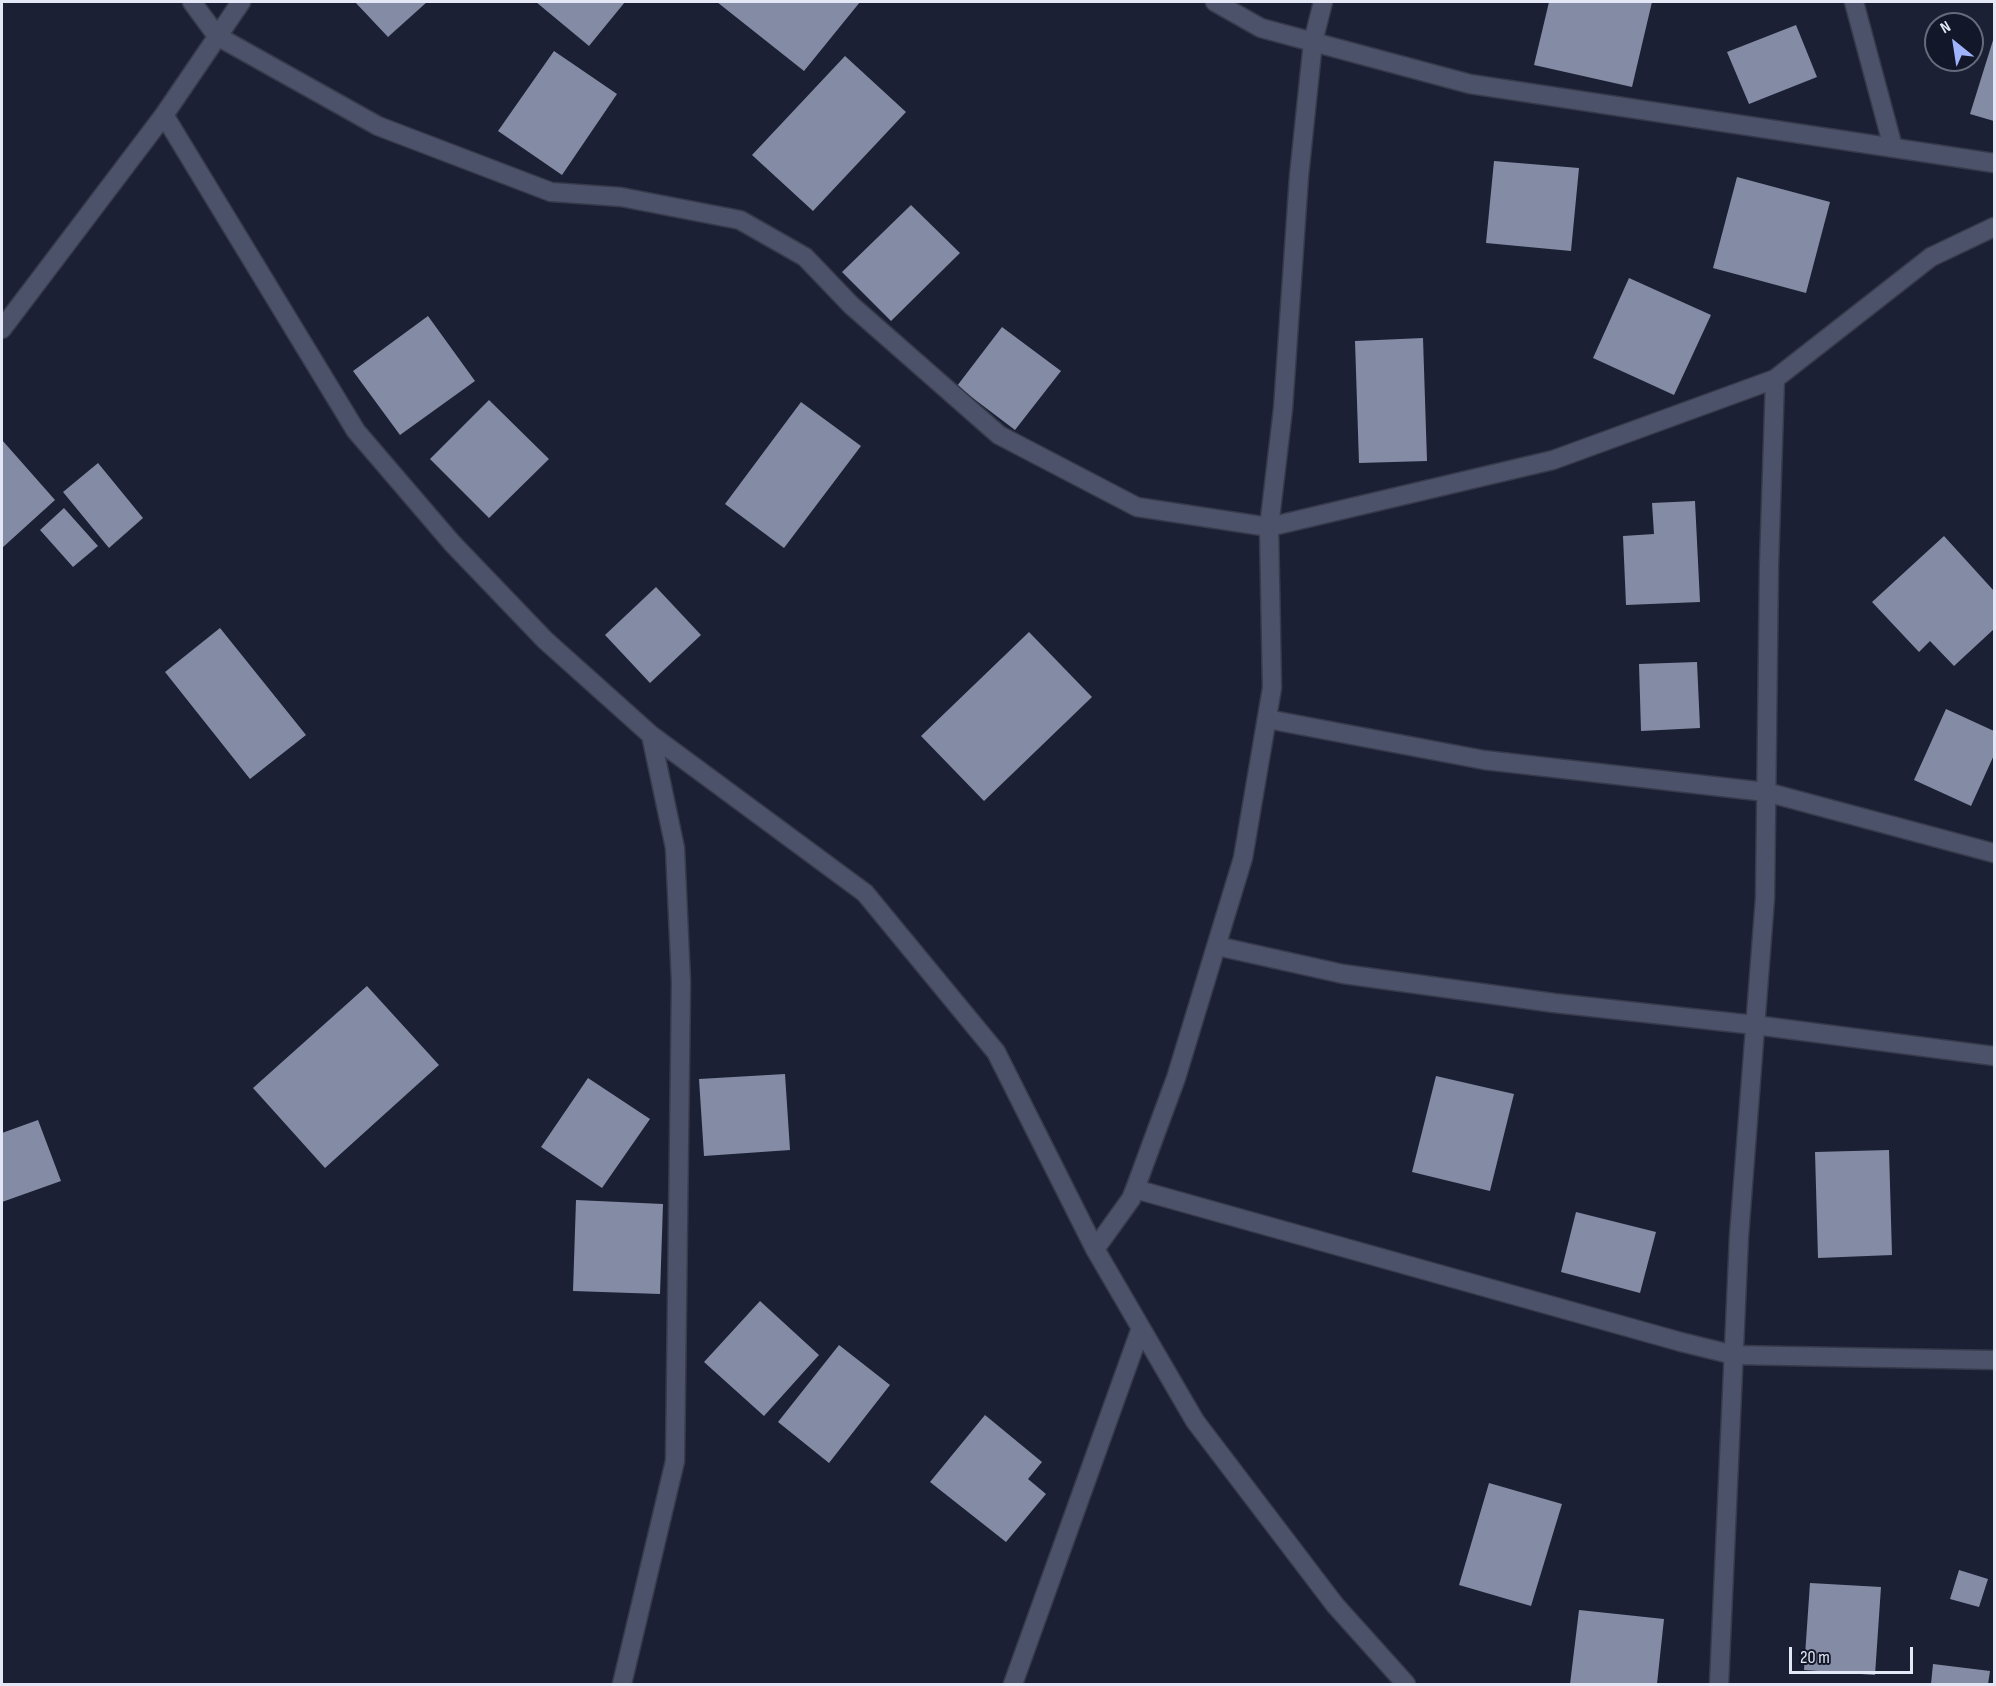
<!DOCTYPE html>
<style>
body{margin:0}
#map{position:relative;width:1996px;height:1686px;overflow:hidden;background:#1b2034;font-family:"Sofia Sans Condensed",sans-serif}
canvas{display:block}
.frame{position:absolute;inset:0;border:3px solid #e4e8f6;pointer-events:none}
.north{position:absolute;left:1924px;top:12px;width:60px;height:60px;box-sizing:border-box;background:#12172a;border:2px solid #666b7c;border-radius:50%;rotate:330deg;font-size:16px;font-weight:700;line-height:24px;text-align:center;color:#e4e8f6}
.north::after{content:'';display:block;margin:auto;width:21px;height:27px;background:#a0b3fd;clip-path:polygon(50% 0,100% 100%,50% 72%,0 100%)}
.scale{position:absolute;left:1789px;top:1647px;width:124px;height:27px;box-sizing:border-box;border:3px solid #e4e8f6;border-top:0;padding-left:8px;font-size:18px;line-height:21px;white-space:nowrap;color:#e4e8f6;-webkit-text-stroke:4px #12172a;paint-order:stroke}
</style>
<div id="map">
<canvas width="1996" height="1686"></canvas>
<div class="frame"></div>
<div class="north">N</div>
<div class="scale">20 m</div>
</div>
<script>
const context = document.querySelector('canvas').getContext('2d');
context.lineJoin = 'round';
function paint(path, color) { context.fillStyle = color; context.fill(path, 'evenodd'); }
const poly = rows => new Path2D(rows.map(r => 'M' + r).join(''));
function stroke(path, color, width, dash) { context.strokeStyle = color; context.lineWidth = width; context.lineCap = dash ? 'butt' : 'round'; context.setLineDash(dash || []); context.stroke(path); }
const building = poly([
 [355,2,427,2,388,37],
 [536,2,625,2,589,46],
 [717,2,860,2,804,71],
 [1549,2,1652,2,1632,87,1534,65],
 [1796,25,1817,77,1749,104,1727,52],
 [1994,37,1994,121,1970,114],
 [554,51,617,94,562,175,498,131],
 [845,56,906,112,813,211,752,155],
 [1494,161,1579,168,1571,251,1486,243],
 [1737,177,1830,202,1806,293,1713,268],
 [911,205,960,253,891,321,842,272],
 [1629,278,1711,315,1674,395,1593,358],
 [428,316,475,381,400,435,353,371],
 [1002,327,1061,371,1015,430,957,386],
 [1423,338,1427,461,1359,463,1355,341],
 [489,400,549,459,489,518,430,459],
 [801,402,861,446,784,548,725,504],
 [2,440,55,500,2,548],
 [98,463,143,518,109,548,63,492],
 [1695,501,1700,602,1626,605,1623,536,1654,534,1652,503],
 [64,508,98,546,73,567,40,530],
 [1944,536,1994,591,1994,629,1954,666,1930,641,1919,652,1872,602],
 [656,587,701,635,650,683,605,635],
 [220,628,306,735,250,779,165,672],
 [1029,632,1092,697,984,801,921,736],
 [1697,662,1700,728,1641,731,1639,664],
 [1946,709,1994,731,1994,755,1971,806,1914,780],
 [367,986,439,1065,325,1168,253,1088],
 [785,1074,790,1150,704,1156,699,1079],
 [1436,1076,1514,1094,1490,1191,1412,1172],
 [588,1078,650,1119,602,1188,541,1147],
 [38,1120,61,1181,2,1202,2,1133],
 [1889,1150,1892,1255,1818,1258,1815,1152],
 [576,1200,663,1204,660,1294,573,1291],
 [1576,1212,1656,1232,1640,1293,1561,1272],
 [760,1301,819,1355,764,1416,704,1362],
 [839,1345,890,1385,829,1463,778,1422],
 [985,1415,1042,1462,1028,1479,1046,1494,1006,1542,930,1482],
 [1489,1483,1562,1504,1531,1606,1459,1585],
 [1959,1570,1988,1579,1979,1607,1950,1599],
 [1810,1583,1881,1587,1875,1675,1804,1670],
 [1579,1610,1664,1619,1657,1684,1570,1684],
 [1933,1664,1990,1671,1988,1684,1931,1684]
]);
const street = poly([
 [192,2,217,36,378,126,551,192,621,197,740,220,805,257,851,305,999,435,1137,507,1269,527,1553,460,1775,379,1931,257,1994,227],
 [1215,2,1261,28,1470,84,1994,163],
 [1854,2,1893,147],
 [164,115,356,431,452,543,545,640,651,735,865,893,996,1052,1095,1249,1195,1421,1335,1605,1406,1684],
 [2,329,164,115,241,2],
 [1267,719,1484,760,1766,792,1994,853],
 [1217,946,1343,974,1554,1003,1755,1025,1994,1056],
 [1135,1189,1681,1342,1734,1355,1994,1360],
 [1095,1249,1131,1199,1135,1189,1176,1078,1243,858,1272,688,1269,527,1283,409,1299,176,1313,42,1323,2],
 [622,1684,675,1461,681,982,675,848,651,735],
 [1013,1684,1141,1328],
 [1719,1684,1739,1236,1765,898,1769,566,1775,379]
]);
paint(building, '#848ba4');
stroke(street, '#373a4b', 21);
stroke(street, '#4c5269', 18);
</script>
